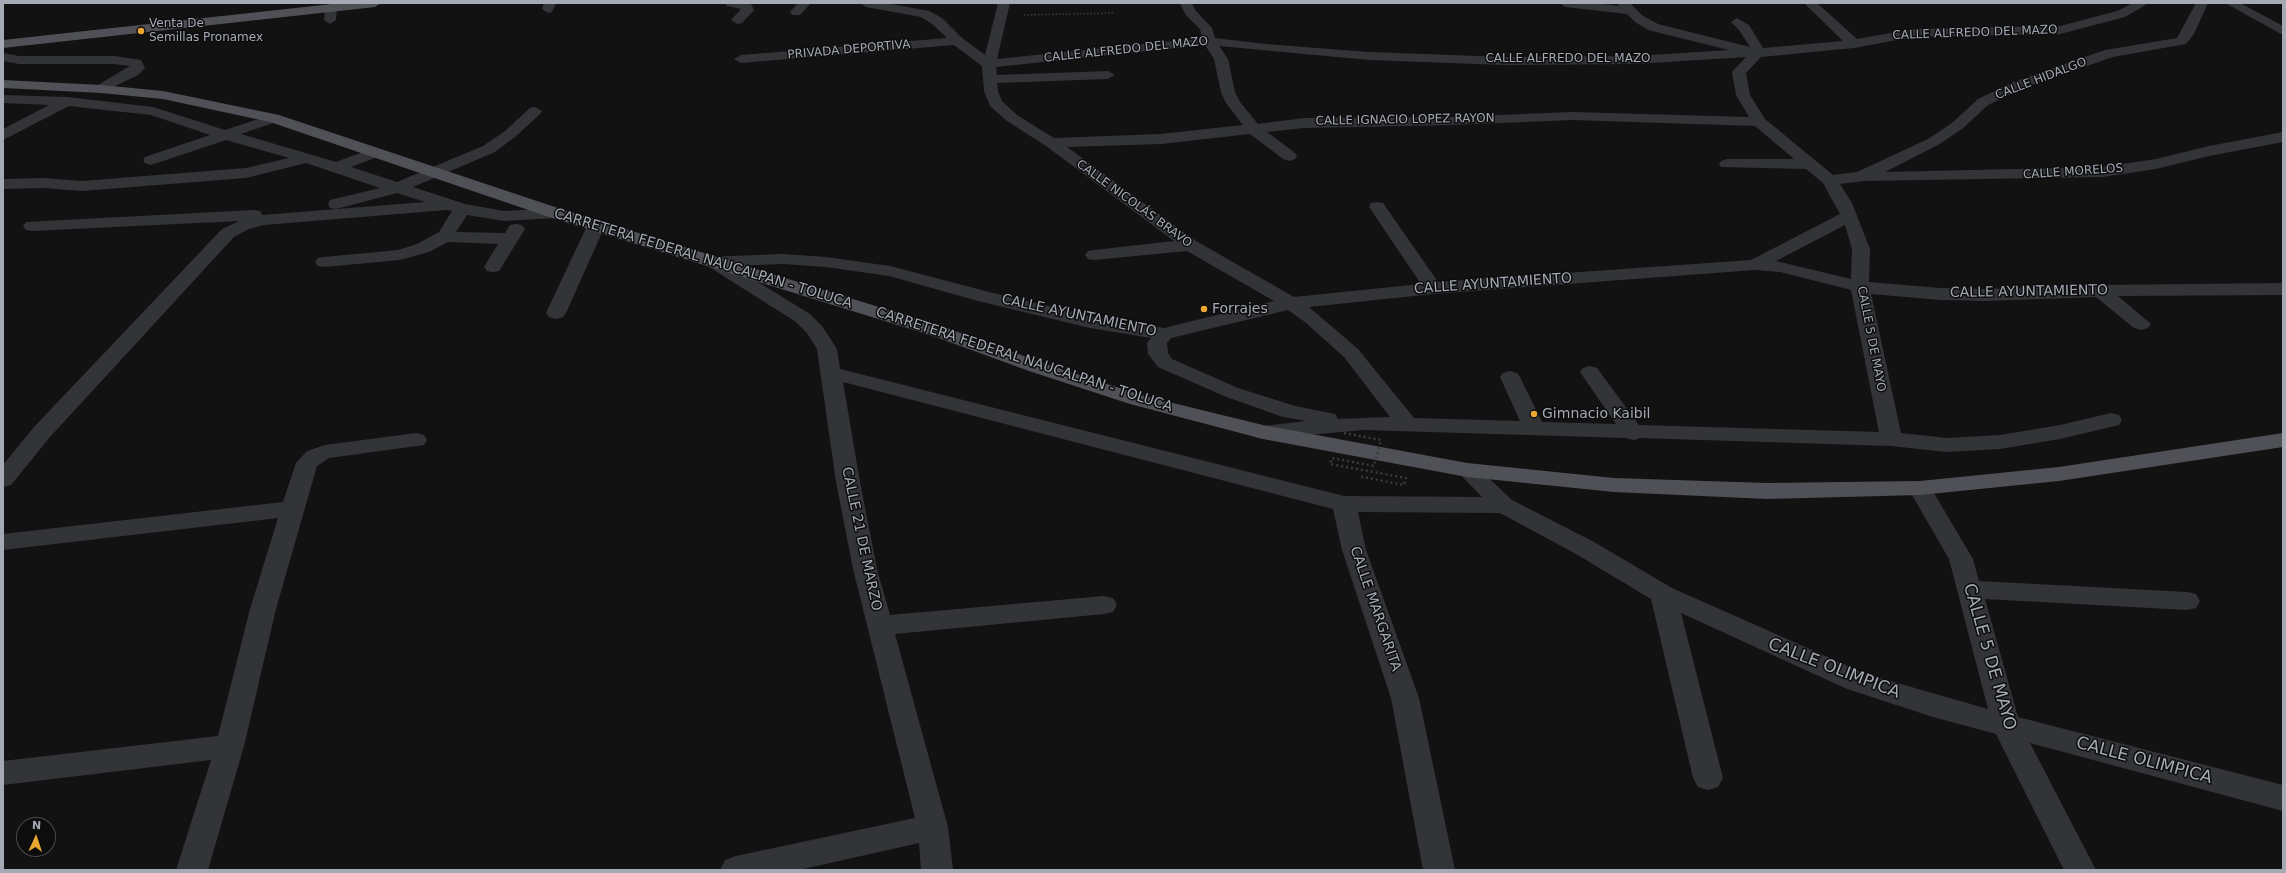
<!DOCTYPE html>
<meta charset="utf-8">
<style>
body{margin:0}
#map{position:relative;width:2286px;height:873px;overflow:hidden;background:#121213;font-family:"DejaVu Sans",sans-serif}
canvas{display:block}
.frame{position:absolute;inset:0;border:4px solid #a4a9b4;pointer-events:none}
.north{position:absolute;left:16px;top:817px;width:40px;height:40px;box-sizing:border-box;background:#0d0d0e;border:1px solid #494b50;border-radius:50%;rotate:3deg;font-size:11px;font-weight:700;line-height:16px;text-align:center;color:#a4a9b4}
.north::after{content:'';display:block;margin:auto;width:14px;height:18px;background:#eca632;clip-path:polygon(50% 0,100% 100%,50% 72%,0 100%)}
</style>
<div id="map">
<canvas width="2286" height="873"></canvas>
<div class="frame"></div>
<div class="north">N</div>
</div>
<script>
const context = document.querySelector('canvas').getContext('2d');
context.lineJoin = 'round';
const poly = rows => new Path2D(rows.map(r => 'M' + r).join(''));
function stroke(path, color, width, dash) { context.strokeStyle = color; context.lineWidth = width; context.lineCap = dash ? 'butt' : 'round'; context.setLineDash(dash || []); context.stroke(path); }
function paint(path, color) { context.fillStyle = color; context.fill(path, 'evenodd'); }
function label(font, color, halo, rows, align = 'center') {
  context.font = font + ' "DejaVu Sans",sans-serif'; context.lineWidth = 3; context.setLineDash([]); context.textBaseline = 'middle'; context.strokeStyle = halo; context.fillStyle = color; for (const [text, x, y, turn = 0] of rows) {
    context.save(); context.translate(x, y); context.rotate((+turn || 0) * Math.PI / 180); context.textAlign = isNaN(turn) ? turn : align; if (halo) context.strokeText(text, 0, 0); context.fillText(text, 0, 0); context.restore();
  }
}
const path = poly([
 [1024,15,1115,13]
]);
const minor = poly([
 [331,3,337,7,336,20,330,24,324,20,325,7,331,3],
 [544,3,556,3,552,12,548,13,542,9,544,3],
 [725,3,746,3,751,4,754,10,742,23,737,24,731,20,741,9,727,6,725,3],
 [798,3,811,3,800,15,792,15,790,12,798,3],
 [860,3,886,3,929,11,942,18,962,38,985,55,998,3,1010,3,997,59,1202,38,1200,29,1185,14,1180,3,1192,3,1195,10,1212,28,1215,38,1265,44,1369,52,1506,57,1635,56,1729,50,1648,30,1635,22,1627,14,1565,7,1559,3,1596,3,1619,6,1617,3,1630,3,1643,16,1658,24,1750,47,1739,30,1731,22,1737,18,1749,25,1763,48,1843,41,1804,3,1817,3,1857,39,1913,29,2060,26,2117,11,2133,3,2149,3,2125,17,2060,34,1913,37,1854,48,1761,57,1746,73,1750,95,1765,119,1833,175,1857,172,1928,139,1952,123,1978,99,2013,82,2105,50,2177,38,2196,3,2208,3,2194,34,2186,44,2113,57,2023,88,1988,105,1962,129,1938,145,1885,172,2102,167,2156,159,2209,146,2283,132,2283,142,2209,156,2156,169,2102,177,1864,181,1840,184,1852,203,1870,249,1869,282,1941,288,1985,289,2100,285,2283,283,2283,295,2118,296,2151,324,2148,328,2141,330,2134,328,2096,297,1985,301,1941,300,1871,294,1901,433,1947,438,2000,435,2060,425,2111,413,2119,415,2122,420,2119,425,2060,439,2000,449,1947,452,1891,446,1640,438,1634,440,1626,438,1364,430,1263,439,1255,437,1252,432,1255,427,1306,421,1283,417,1224,396,1158,367,1148,354,1147,343,1151,338,1090,328,978,301,889,276,826,267,783,264,732,266,810,314,822,326,837,349,840,369,1344,496,1482,497,1456,470,1459,465,1467,463,1475,465,1512,500,1594,542,1672,588,1866,674,1988,709,1949,559,1908,488,1912,483,1920,481,1928,483,1973,559,1979,581,2187,592,2196,594,2200,601,2196,608,2187,610,1985,599,2018,717,2283,785,2283,811,2030,743,2096,870,2064,870,1996,734,1933,717,1847,689,1681,613,1723,778,1718,787,1708,790,1698,787,1693,778,1651,599,1576,554,1500,513,1358,512,1366,550,1419,698,1455,870,1423,870,1391,698,1342,550,1333,509,843,382,860,482,877,569,890,615,1104,596,1113,598,1117,605,1113,612,1104,614,895,634,948,827,953,870,921,870,919,843,799,870,720,870,725,860,736,856,915,818,853,569,836,482,817,349,807,333,796,322,706,265,703,261,706,257,783,254,826,257,890,266,989,292,1090,316,1164,328,1274,301,1187,251,1094,260,1088,259,1085,255,1088,251,1094,250,1174,241,1046,146,1007,121,990,106,984,91,982,66,954,45,741,63,734,59,741,55,947,38,932,24,921,17,866,7,860,3],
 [1205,45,1214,59,1221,92,1226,103,1243,125,1161,134,1054,138,1017,115,1002,101,998,91,997,83,1108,79,1115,75,1108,71,997,75,996,67,1205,45],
 [1219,46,1369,60,1506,65,1635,64,1746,57,1732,72,1736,95,1749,117,1573,112,1451,117,1304,118,1258,124,1240,102,1235,92,1228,59,1219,46],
 [1573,120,1755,126,1794,159,1727,159,1721,161,1719,164,1721,167,1806,169,1823,183,1840,214,1751,260,1438,282,1383,203,1377,202,1371,203,1369,207,1421,284,1294,297,1196,241,1067,147,1161,144,1250,134,1283,159,1289,161,1295,159,1297,156,1295,153,1267,132,1304,128,1451,125,1573,120],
 [1845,225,1852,249,1851,279,1776,261,1845,225],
 [1755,270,1780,272,1851,290,1879,432,1639,425,1597,368,1590,366,1583,368,1580,372,1616,424,1542,422,1520,377,1517,373,1510,371,1503,373,1500,377,1520,421,1414,418,1358,349,1309,307,1433,294,1755,270],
 [1288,310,1305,322,1344,357,1390,417,1338,419,1335,414,1295,406,1238,388,1172,359,1168,353,1167,343,1171,338,1288,310],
 [2225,3,2240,3,2283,26,2283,35,2225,3],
 [3,53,19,56,114,56,141,60,145,68,138,75,101,93,96,92,94,89,96,86,130,66,114,64,19,64,3,61,3,53],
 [3,95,68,97,153,107,225,130,274,114,281,118,279,121,241,134,336,162,368,150,380,150,382,153,380,156,351,167,397,182,483,146,505,131,530,108,535,107,542,111,540,114,515,137,495,152,413,187,465,204,504,211,555,208,561,209,564,213,561,217,555,218,504,221,467,215,456,232,505,233,510,225,516,224,522,225,525,229,499,271,493,272,487,271,484,267,498,244,448,242,429,252,400,260,324,267,318,266,315,262,318,258,324,257,398,250,417,244,439,232,452,211,447,210,264,225,249,229,234,237,50,437,11,485,3,487,3,465,34,427,222,229,239,221,32,231,26,230,23,226,26,222,254,210,260,211,262,215,425,202,397,193,336,209,330,208,328,204,330,200,380,188,306,163,246,178,82,191,43,188,3,189,3,179,43,178,82,181,246,168,289,158,226,140,151,165,145,163,143,160,145,157,210,135,151,115,69,106,3,140,3,129,49,105,3,103,3,95],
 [596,221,602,222,605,226,566,313,563,317,556,319,549,317,546,313,587,226,590,222,596,221],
 [416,433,424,435,427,440,424,445,329,458,317,466,276,609,244,746,208,870,176,870,211,760,3,785,3,761,218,736,250,609,278,518,3,550,3,534,283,502,296,463,307,451,325,445,416,433]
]);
const major = poly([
 [341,3,381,3,375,7,3,48,3,40,341,3],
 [3,80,101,85,163,91,279,115,561,209,947,328,1043,363,1144,396,1263,425,1467,463,1614,478,1767,483,1920,481,2059,467,2283,433,2283,447,2059,481,1920,495,1767,499,1614,492,1467,477,1263,439,1130,404,1029,371,933,336,549,217,270,122,163,99,101,93,3,88,3,80]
]);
const pathBridge = poly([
 [1344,433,1381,440,1374,466,1332,458,1330,464,1406,478,1404,485,1358,476]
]);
const markers = [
 [141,31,4,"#eca632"],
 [1204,309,4,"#eca632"],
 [1534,414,4,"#eca632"]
];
const farPoinames = [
 ["Venta De",149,24],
 ["Semillas Pronamex",149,38]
];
const farStreetnames = [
 ["CALLE ALFREDO DEL MAZO",1975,33,-2],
 ["PRIVADA DEPORTIVA",849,50,-5],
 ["CALLE ALFREDO DEL MAZO",1126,50,-6],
 ["CALLE ALFREDO DEL MAZO",1568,59],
 ["CALLE HIDALGO",2041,79,-21],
 ["CALLE IGNACIO LOPEZ RAYON",1405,120,-1],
 ["CALLE MORELOS",2073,172,-4],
 ["CALLE NICOLÁS BRAVO",1134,204,36],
 ["CALLE 5 DE MAYO",1871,339,79]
];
const streetNames = [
 ["CARRETERA FEDERAL NAUCALPAN - TOLUCA",703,259,17],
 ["CALLE AYUNTAMIENTO",1493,284,-4],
 ["CALLE AYUNTAMIENTO",2029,292,-1],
 ["CALLE AYUNTAMIENTO",1079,316,12],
 ["CARRETERA FEDERAL NAUCALPAN - TOLUCA",1024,360,18],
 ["CALLE 21 DE MARZO",861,539,78],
 ["CALLE MARGARITA",1375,609,71]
];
const poiNames = [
 ["Forrajes",1212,309],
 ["Gimnacio Kaibil",1542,414]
];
const nearStreetnames = [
 ["CALLE 5 DE MAYO",1989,657,74],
 ["CALLE OLIMPICA",1834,669,21],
 ["CALLE OLIMPICA",2144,761,15]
];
stroke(path, '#393b3f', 1.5, [1.5, 2]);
paint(minor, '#333438');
paint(major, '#4f5157');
stroke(pathBridge, '#393b3f', 2.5, [2, 3]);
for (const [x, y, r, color] of markers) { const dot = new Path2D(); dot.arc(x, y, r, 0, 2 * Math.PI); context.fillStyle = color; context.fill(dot); stroke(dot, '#0d0d0e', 1.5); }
label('12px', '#a4a9b4', '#0d0d0e', farPoinames, 'left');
label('12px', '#a4a9b4', '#0d0d0e', farStreetnames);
label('14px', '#a4a9b4', '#0d0d0e', streetNames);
label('14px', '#a4a9b4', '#0d0d0e', poiNames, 'left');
label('17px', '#a4a9b4', '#0d0d0e', nearStreetnames);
</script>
